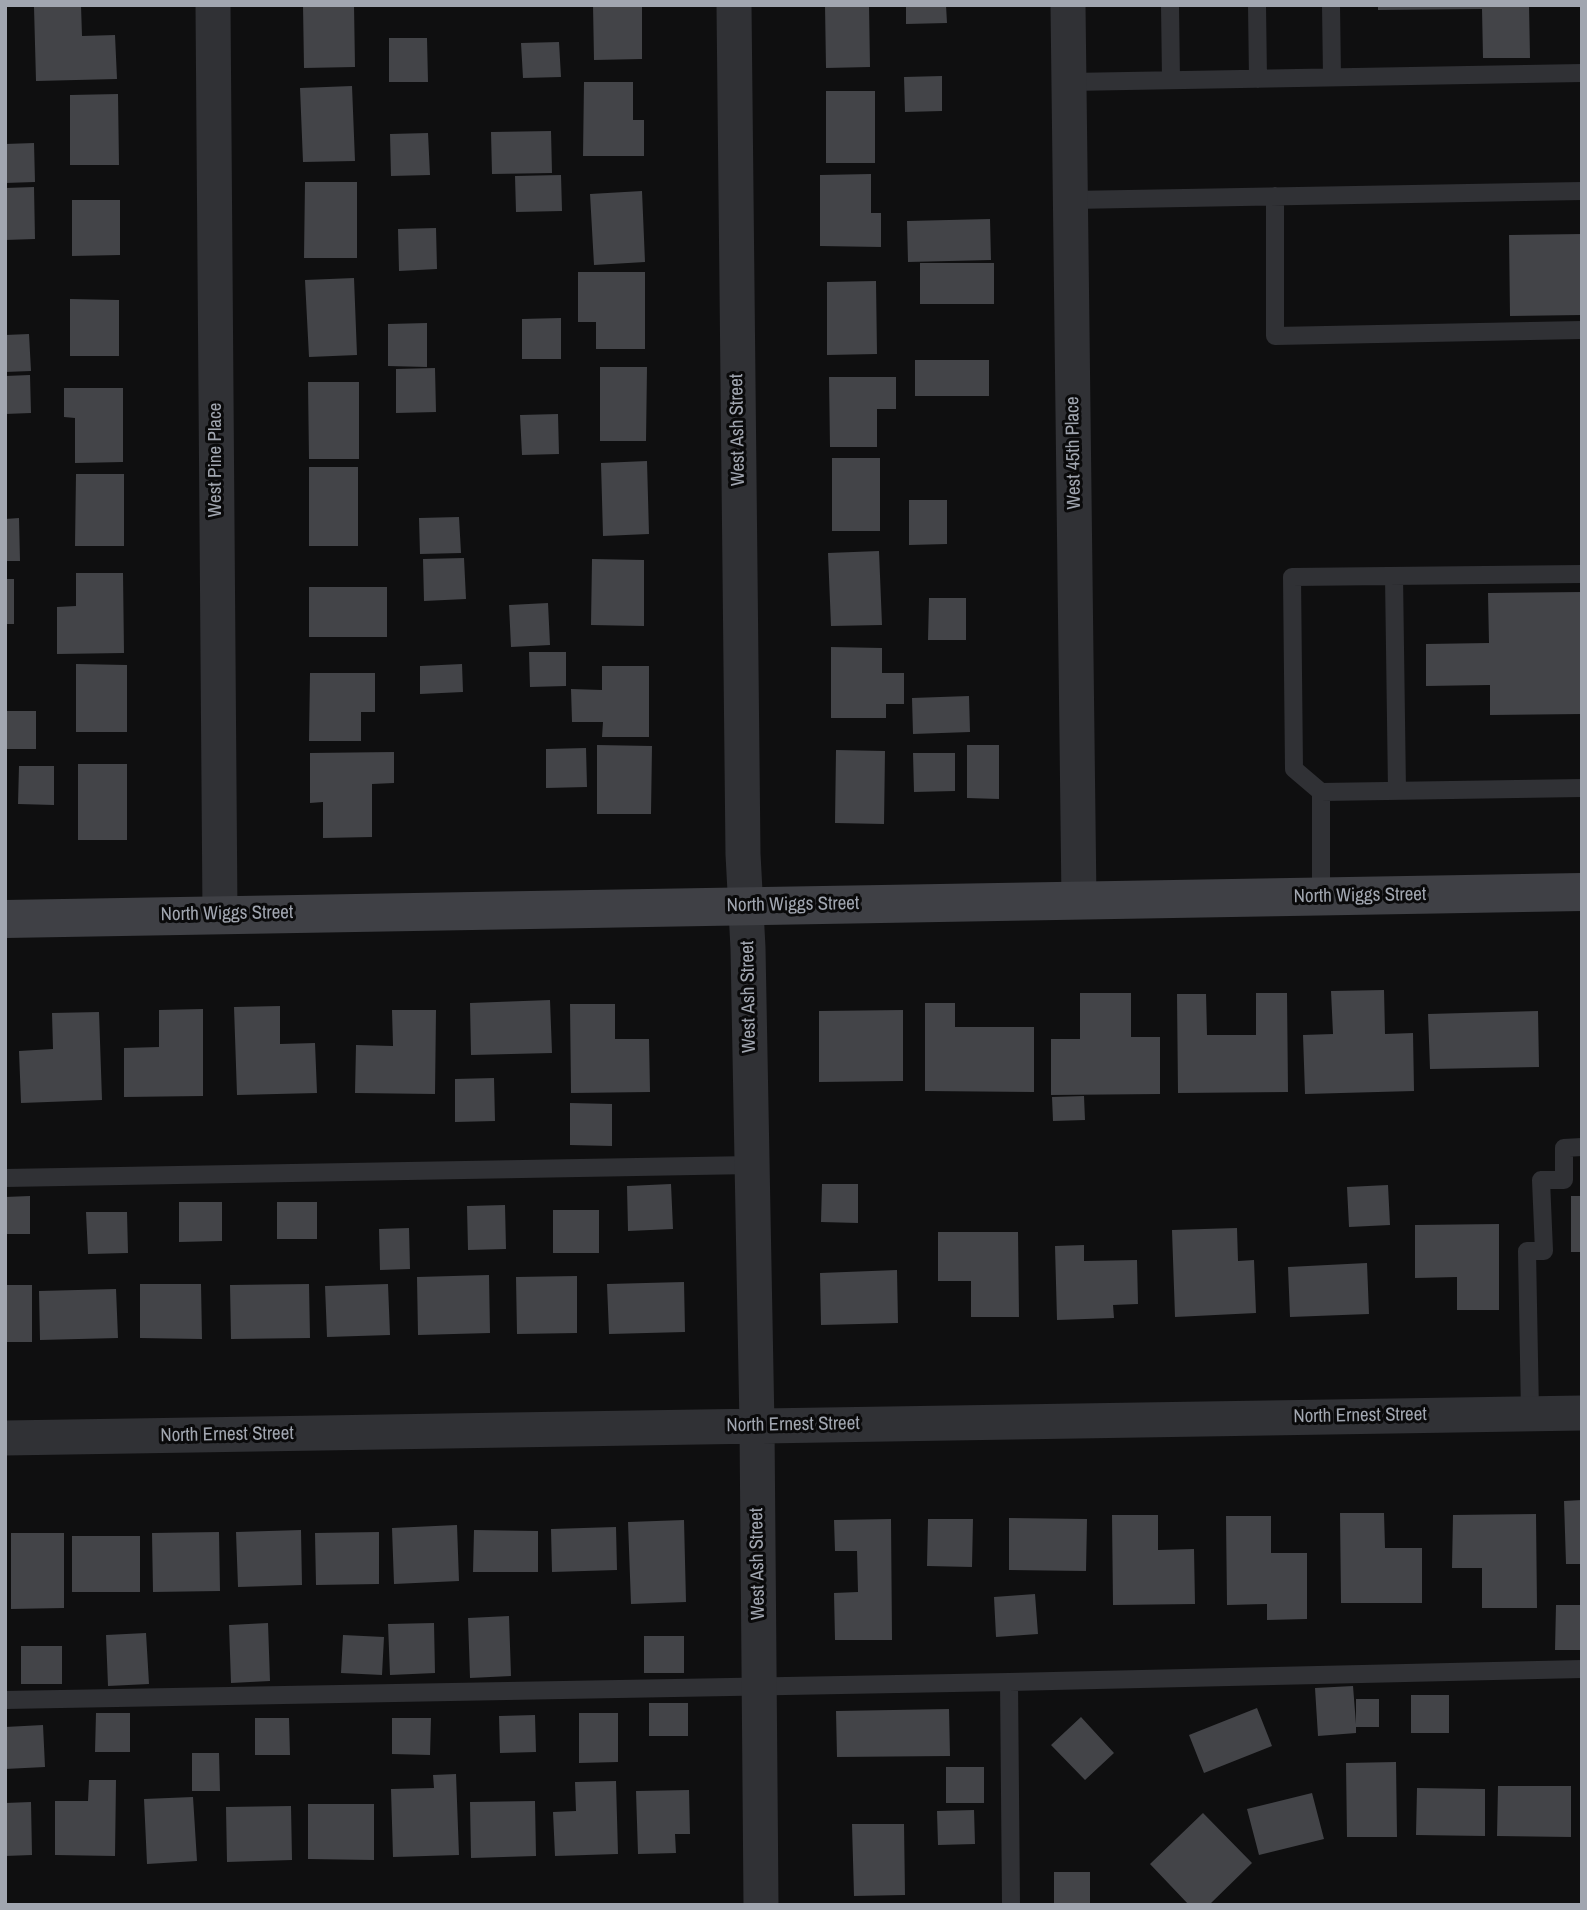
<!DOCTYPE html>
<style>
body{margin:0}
#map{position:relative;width:1587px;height:1910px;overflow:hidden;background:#0f0f10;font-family:"Archivo Narrow",sans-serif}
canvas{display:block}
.frame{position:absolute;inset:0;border:7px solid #a1a6b0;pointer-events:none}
</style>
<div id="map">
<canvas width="1587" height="1910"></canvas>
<div class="frame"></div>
</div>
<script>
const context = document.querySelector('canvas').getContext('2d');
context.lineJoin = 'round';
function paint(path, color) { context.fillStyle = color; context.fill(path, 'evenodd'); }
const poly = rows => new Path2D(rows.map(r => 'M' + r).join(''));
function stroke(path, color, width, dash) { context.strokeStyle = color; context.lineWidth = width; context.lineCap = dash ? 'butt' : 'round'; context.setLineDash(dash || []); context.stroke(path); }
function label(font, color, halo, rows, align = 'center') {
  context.font = font + ' "Archivo Narrow",sans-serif'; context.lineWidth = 6; context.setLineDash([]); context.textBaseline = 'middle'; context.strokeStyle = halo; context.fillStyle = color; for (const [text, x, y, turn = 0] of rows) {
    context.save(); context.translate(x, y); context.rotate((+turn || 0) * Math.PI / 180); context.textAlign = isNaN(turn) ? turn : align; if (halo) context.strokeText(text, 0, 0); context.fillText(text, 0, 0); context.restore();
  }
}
const building = poly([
 [81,5,82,36,115,35,117,79,36,81,34,7],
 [303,5,354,5,355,67,304,68],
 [593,5,642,5,642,59,594,60],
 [825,5,869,5,870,67,826,68],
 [906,5,946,5,947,23,906,24],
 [1378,5,1529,5,1530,58,1483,58,1482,9,1378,10],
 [389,38,427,38,428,82,389,82],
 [559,42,561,77,523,78,521,43],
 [942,76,942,111,905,112,904,77],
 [584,82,633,82,633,120,644,120,644,156,583,156],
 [352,86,355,161,303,162,300,88],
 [826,91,875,91,875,163,826,163],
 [118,94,119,165,70,165,70,95],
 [551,131,552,173,492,174,491,132],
 [428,133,430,175,391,176,390,134],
 [34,143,35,182,5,183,5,144],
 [871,174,871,213,881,213,881,247,820,246,820,175],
 [561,175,562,211,516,212,515,176],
 [305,182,357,182,357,258,304,258],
 [34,187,35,239,5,240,5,188],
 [642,191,645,262,594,265,590,194],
 [72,200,120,200,120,255,72,256],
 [990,219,991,260,908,262,907,221],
 [436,228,437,269,399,271,398,229],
 [1582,234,1582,315,1510,316,1509,235],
 [920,263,994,263,994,304,920,304],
 [578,272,645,272,645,349,596,349,596,322,578,322],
 [354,278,357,355,309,357,305,280],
 [876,281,877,354,827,355,827,282],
 [70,299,119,300,119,356,70,356],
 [561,318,561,359,522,359,522,319],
 [427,323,427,367,388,366,388,324],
 [29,334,31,371,5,372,5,335],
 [915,360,989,360,989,396,915,396],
 [600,367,647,367,646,441,600,441],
 [435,368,436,412,396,413,396,369],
 [30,375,31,413,5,414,5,376],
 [829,377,896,377,896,409,877,409,877,447,830,447],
 [308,382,359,382,359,459,309,459],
 [64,388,123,388,123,462,75,463,75,418,64,417],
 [558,414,559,454,522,455,520,415],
 [832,458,880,458,880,531,832,531],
 [647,461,649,534,603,536,601,463],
 [309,467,358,467,358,546,309,546],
 [76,474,124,474,124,546,75,546],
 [909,500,947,500,947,544,909,545],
 [459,517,461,553,420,554,419,518],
 [19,518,20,561,5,561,5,519],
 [879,551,882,625,831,626,828,553],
 [464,558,466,599,424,601,423,559],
 [592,559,644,560,644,626,591,625],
 [76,573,123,573,124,653,57,654,57,607,76,606],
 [5,579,14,579,14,624,5,624],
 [309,587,387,587,387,637,309,637],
 [1582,592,1582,714,1490,715,1490,685,1426,686,1426,644,1489,643,1488,593],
 [929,598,966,598,966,640,928,640],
 [548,603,550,645,511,647,509,605],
 [831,647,882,648,882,673,904,673,904,704,886,704,886,718,831,718],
 [529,652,566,652,566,686,530,687],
 [76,664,127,665,127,732,76,732],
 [462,664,463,692,420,694,420,666],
 [602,666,649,666,649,737,602,737,603,722,572,722,571,689,602,690],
 [310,673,375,673,375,712,361,712,361,741,309,741],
 [969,696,970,732,913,734,912,698],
 [5,711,36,711,36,749,5,749],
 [597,745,652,746,651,814,597,814],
 [967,745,999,745,999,799,967,798],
 [586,748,587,787,546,788,546,749],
 [836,750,885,751,884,824,835,823],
 [394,752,394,783,372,784,372,837,323,838,323,802,310,803,310,753],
 [913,753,955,753,955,791,914,792],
 [78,764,127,764,127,840,78,840],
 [19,766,54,766,54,805,18,804],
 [1384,990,1385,1034,1413,1033,1414,1091,1305,1094,1303,1035,1333,1034,1331,991],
 [1080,993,1131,993,1131,1037,1160,1037,1160,1094,1051,1095,1051,1039,1080,1039],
 [1256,993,1287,993,1288,1092,1178,1093,1177,994,1206,994,1207,1035,1256,1035],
 [550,1000,552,1053,471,1055,470,1003],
 [925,1003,955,1003,955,1027,1034,1027,1034,1092,925,1091],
 [570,1004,615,1004,615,1039,649,1039,650,1092,571,1093],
 [280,1006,280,1044,315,1043,317,1093,237,1095,234,1007],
 [203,1009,203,1096,124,1097,124,1048,159,1047,159,1010],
 [392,1010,436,1010,435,1094,355,1093,356,1045,393,1046],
 [903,1010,903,1081,819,1082,819,1011],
 [1538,1011,1539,1067,1430,1069,1428,1014],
 [99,1012,102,1100,21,1103,19,1051,53,1049,52,1013],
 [494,1078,495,1121,455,1122,455,1079],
 [1084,1096,1085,1120,1053,1121,1052,1097],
 [570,1103,612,1104,612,1146,570,1145],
 [671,1184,673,1229,628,1231,627,1186],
 [822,1184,858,1184,858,1223,821,1222],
 [1388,1185,1390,1225,1349,1227,1347,1187],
 [30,1196,30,1234,5,1234,5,1197],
 [1571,1196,1582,1196,1582,1252,1571,1252],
 [179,1202,222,1202,222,1241,179,1242],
 [277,1202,317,1202,317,1239,277,1239],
 [505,1205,506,1249,468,1250,467,1206],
 [553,1210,599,1210,599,1253,553,1253],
 [86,1212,127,1212,128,1253,88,1254],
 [1499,1224,1499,1310,1457,1310,1457,1277,1415,1278,1415,1225],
 [409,1228,410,1269,380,1270,379,1229],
 [1237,1228,1238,1261,1254,1260,1256,1313,1175,1317,1172,1230],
 [938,1232,1018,1232,1019,1317,971,1317,971,1281,938,1281],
 [1084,1245,1084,1261,1137,1260,1138,1304,1113,1305,1114,1318,1057,1320,1055,1246],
 [1367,1263,1369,1314,1290,1317,1288,1267],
 [897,1270,898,1323,821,1325,820,1273],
 [489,1275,490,1333,418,1335,417,1277],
 [577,1276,577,1333,517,1334,516,1277],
 [684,1282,685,1332,609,1334,607,1284],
 [140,1284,201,1284,202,1339,140,1338],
 [309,1284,310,1338,231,1339,230,1285],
 [388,1284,390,1335,327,1337,325,1286],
 [5,1285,32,1285,32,1342,5,1342],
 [116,1289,118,1338,40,1340,39,1291],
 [1582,1500,1582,1564,1566,1564,1564,1501],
 [1340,1513,1384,1513,1385,1548,1422,1548,1422,1603,1341,1603],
 [1536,1514,1537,1608,1482,1608,1482,1568,1452,1568,1453,1515],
 [1112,1515,1158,1515,1158,1550,1194,1549,1195,1604,1113,1605],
 [1226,1516,1271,1516,1271,1553,1307,1553,1307,1619,1267,1620,1267,1604,1227,1605],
 [1009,1518,1087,1519,1086,1571,1009,1570],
 [891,1519,892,1640,835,1640,834,1593,858,1592,857,1551,835,1551,834,1520],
 [928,1519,973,1519,972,1567,927,1566],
 [684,1520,686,1602,631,1604,628,1522],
 [457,1525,459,1581,394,1584,392,1528],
 [616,1527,617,1570,552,1572,551,1529],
 [301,1530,302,1585,238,1587,236,1532],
 [474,1530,538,1531,538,1572,473,1572],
 [219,1532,220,1591,153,1592,152,1533],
 [379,1532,379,1584,316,1585,315,1533],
 [11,1533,64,1533,64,1608,11,1609],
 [72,1536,140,1536,140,1592,72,1592],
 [1035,1594,1038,1634,996,1637,994,1597],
 [1556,1605,1582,1605,1582,1650,1555,1650],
 [509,1616,511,1676,470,1678,468,1618],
 [268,1623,270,1681,231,1683,229,1625],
 [434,1623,435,1673,390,1675,388,1624],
 [146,1633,149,1684,108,1686,106,1635],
 [343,1635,384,1637,382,1675,341,1673],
 [644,1636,684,1636,684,1673,644,1673],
 [21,1646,62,1646,62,1684,21,1684],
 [1353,1686,1356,1724,1356,1699,1379,1699,1379,1727,1356,1727,1356,1733,1318,1736,1315,1688],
 [1411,1695,1449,1695,1449,1733,1411,1733],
 [649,1703,688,1703,688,1736,649,1736],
 [1257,1708,1272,1746,1204,1773,1189,1735],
 [949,1709,950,1756,837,1757,836,1711],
 [96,1713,130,1713,130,1752,95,1752],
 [579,1713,618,1713,618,1762,579,1763],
 [535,1715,536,1752,500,1753,499,1716],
 [1081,1717,1114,1753,1085,1780,1051,1745],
 [255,1718,289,1718,290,1755,255,1755],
 [392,1718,431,1718,430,1755,392,1754],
 [43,1725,45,1767,5,1769,5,1727],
 [192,1753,219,1753,220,1791,192,1791],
 [1396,1762,1397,1837,1347,1837,1346,1763],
 [946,1767,984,1767,984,1803,946,1803],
 [456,1774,459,1855,393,1857,391,1789,434,1788,433,1775],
 [89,1780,116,1780,115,1856,55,1855,55,1801,88,1801],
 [616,1781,618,1854,555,1856,553,1812,576,1811,575,1782],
 [1498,1786,1571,1786,1571,1837,1497,1836],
 [1417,1788,1485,1789,1485,1836,1416,1835],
 [689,1790,690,1834,675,1834,676,1853,638,1854,636,1791],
 [1312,1793,1324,1839,1259,1855,1247,1809],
 [193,1797,197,1861,147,1864,144,1799],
 [535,1801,536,1856,471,1858,470,1802],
 [31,1802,32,1855,5,1856,5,1803],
 [308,1804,374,1804,374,1860,308,1859],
 [291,1806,292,1860,227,1862,226,1807],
 [974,1810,975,1844,938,1845,937,1811],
 [1203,1813,1252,1863,1209,1905,1189,1905,1150,1864],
 [852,1824,904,1824,905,1895,854,1896],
 [1054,1872,1090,1872,1090,1905,1054,1905]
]);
const lane = poly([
 [1170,5,1171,80],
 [1257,5,1258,79],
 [1331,5,1332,77],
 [1070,82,1582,73],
 [1275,196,1275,336,1582,330],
 [1071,200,1582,191],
 [1394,576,1397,791],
 [1321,792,1582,788],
 [1321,897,1321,792,1294,769,1292,577,1582,574],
 [5,1178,752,1165],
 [1530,1413,1527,1251,1544,1251,1541,1180,1564,1180,1564,1148,1582,1147],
 [1009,1682,1011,1905],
 [5,1700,1009,1682,1582,1669]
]);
const street = poly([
 [213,5,220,914],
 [734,5,743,854,748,948,757,1426,761,1905],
 [1068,5,1079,901],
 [5,1438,1582,1413]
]);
const secondary = poly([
 [5,919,1582,892]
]);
const streetNames = [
 ["West Ash Street",738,430,-91],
 ["West 45th Place",1074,453,-91],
 ["West Pine Place",216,460,-90],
 ["North Wiggs Street",1360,896,-1],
 ["North Wiggs Street",793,905,-1],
 ["North Wiggs Street",227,914,-1],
 ["West Ash Street",749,997,-91],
 ["North Ernest Street",1360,1416,-1],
 ["North Ernest Street",793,1425,-1],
 ["North Ernest Street",227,1435,-1],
 ["West Ash Street",758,1564,-91]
];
paint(building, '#434448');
stroke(lane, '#303135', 18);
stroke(street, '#303135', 35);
stroke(secondary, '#3f4045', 38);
label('19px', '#a1a6b0', '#0a0a0b', streetNames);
</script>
